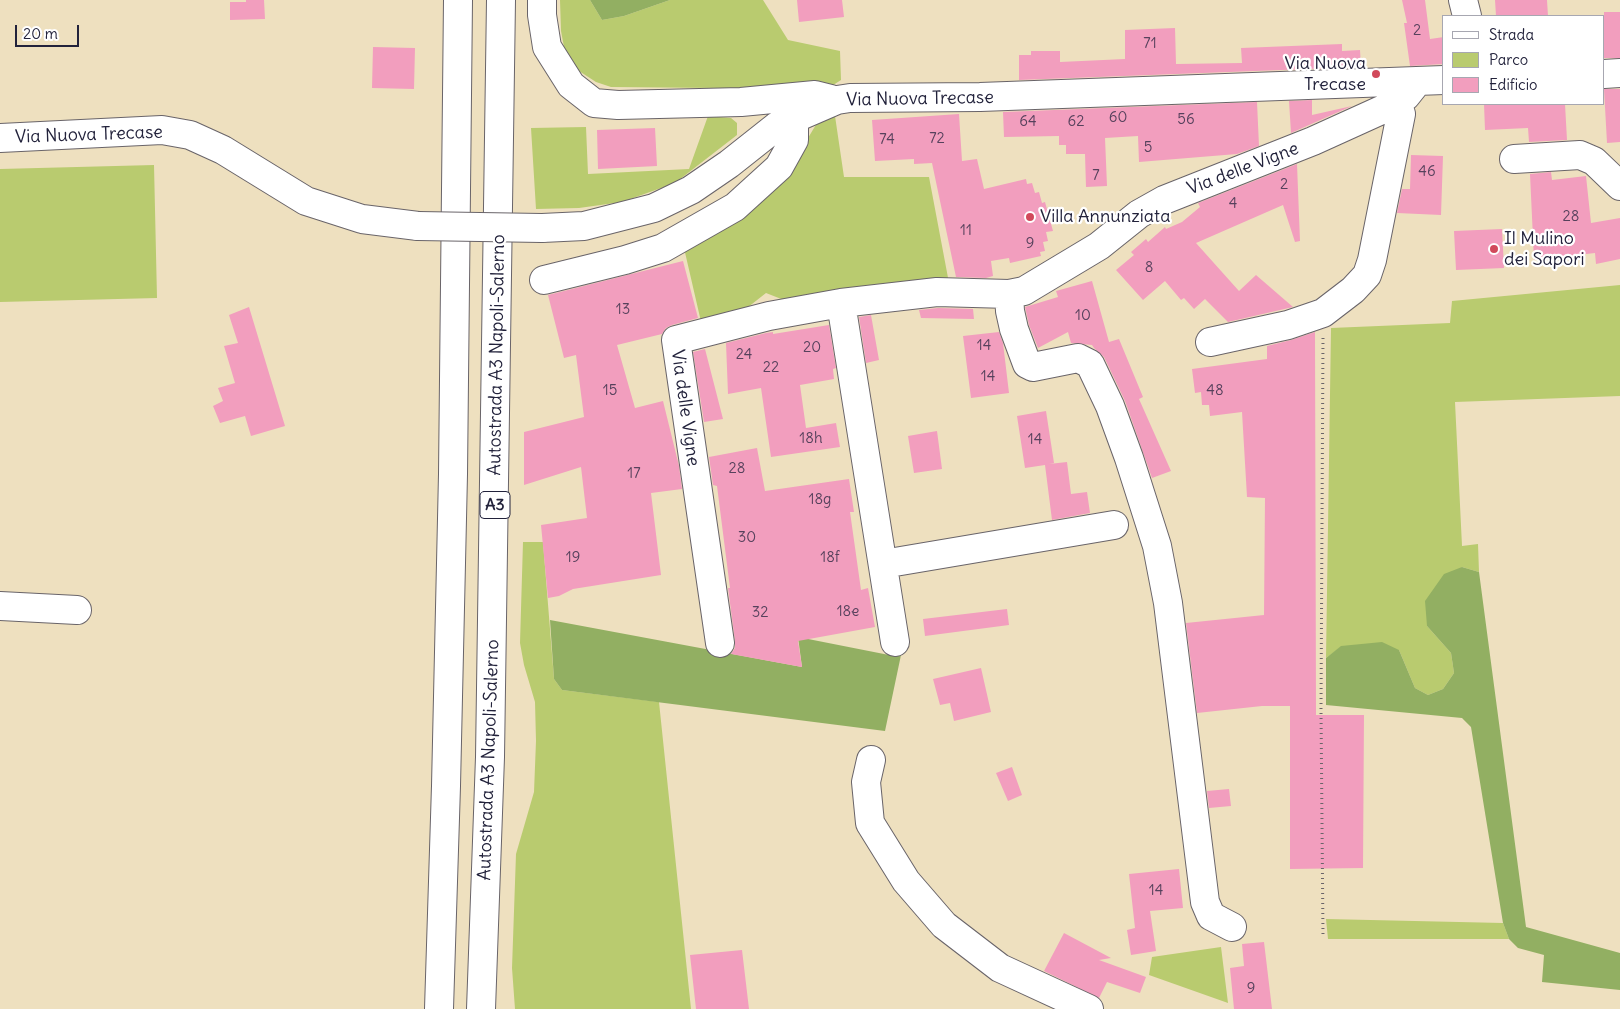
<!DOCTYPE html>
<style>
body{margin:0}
#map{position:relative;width:1620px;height:1009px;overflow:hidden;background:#eee0bf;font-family:Delius,sans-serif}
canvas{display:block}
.legend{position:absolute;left:1442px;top:15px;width:162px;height:90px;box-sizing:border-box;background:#fff;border:1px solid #a7a7b1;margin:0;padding:6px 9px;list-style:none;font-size:15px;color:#22223b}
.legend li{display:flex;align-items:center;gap:10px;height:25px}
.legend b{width:25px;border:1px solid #a7a7b1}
.scale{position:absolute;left:15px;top:25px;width:64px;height:22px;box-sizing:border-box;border:2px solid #22223b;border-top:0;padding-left:6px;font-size:15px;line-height:18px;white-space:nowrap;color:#22223b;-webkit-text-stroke:4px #fff;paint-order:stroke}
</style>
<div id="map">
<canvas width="1620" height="1009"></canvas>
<ul class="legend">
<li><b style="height:6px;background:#fff"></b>Strada</li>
<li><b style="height:14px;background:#b9cb6f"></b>Parco</li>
<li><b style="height:14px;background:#f29ebe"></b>Edificio</li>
</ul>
<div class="scale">20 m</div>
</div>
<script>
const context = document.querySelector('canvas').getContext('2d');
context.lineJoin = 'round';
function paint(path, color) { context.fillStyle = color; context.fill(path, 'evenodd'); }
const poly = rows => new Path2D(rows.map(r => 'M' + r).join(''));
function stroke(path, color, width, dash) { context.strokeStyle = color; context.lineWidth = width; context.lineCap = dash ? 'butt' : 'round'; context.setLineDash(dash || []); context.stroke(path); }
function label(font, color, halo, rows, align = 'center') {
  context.font = font + ' Delius,sans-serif'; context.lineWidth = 4.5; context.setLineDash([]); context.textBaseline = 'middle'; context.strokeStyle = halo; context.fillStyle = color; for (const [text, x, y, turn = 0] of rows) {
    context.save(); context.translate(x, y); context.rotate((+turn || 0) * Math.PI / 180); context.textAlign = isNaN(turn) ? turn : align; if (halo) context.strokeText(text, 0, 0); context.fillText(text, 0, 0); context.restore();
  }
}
const green = poly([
 [560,0,590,0,602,20,624,16,670,0,763,0,788,40,840,51,841,80,827,89,611,87,596,82,579,71,564,47,561,31],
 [708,116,731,118,737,123,737,135,675,183,622,202,579,208,536,209,531,128,586,127,588,174,689,169],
 [835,116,844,177,929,177,949,283,794,304,766,293,738,315,702,326,684,248,784,178,817,123],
 [154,165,157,298,0,302,0,169],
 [1620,285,1620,396,1455,402,1462,546,1478,544,1479,572,1462,567,1427,626,1451,653,1454,673,1443,689,1428,695,1415,688,1399,650,1341,647,1326,658,1331,328,1450,323,1452,301],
 [523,542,543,542,554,679,562,690,659,702,691,1009,515,1009,512,968,516,854,534,792,536,741,535,702,524,665,520,643],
 [1326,919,1503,923,1509,939,1328,939],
 [1221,947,1228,1003,1149,975,1152,957]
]);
const forest = poly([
 [590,0,670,0,624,16,602,20],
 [1462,567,1479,572,1526,927,1620,953,1620,990,1542,982,1544,955,1518,948,1509,939,1503,923,1471,727,1462,718,1326,705,1326,658,1341,646,1382,642,1399,650,1415,688,1428,695,1443,689,1454,673,1451,653,1427,626,1425,601,1444,574],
 [550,620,802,667,798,637,889,655,901,655,885,731,562,690,554,679]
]);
const building = poly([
 [246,0,264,0,265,19,230,20,230,2,246,2],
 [797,0,842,0,844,17,799,22],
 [1402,0,1425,0,1430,39,1444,37,1444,64,1410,66,1404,23,1407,23],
 [1495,0,1547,0,1548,16,1496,16],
 [1604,12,1620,12,1620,58,1604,58],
 [1175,28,1176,64,1242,63,1241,48,1342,44,1342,51,1360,50,1361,67,1019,80,1019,55,1031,55,1031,51,1060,51,1060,62,1125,59,1125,30],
 [373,47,415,48,414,89,372,88],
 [1604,89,1620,89,1620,142,1607,143],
 [1312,100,1312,115,1352,106,1291,133,1289,101],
 [1257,102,1259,146,1237,154,1139,162,1138,136,1105,138,1107,186,1086,187,1085,154,1066,154,1066,145,1059,145,1059,136,1004,137,1003,112],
 [1484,104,1565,104,1567,140,1529,142,1528,128,1485,130],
 [959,114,962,161,977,159,984,189,1026,179,1027,184,1032,183,1035,193,1039,192,1042,203,1045,202,1053,231,1046,232,1048,241,1043,242,1045,251,1040,252,1041,256,1010,263,1009,258,991,261,993,276,986,278,956,277,932,163,914,164,914,159,875,161,872,120],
 [655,128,657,166,598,169,597,130],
 [1411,155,1443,156,1441,215,1397,213,1402,189,1410,189],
 [1297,164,1300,241,1295,242,1283,205,1196,243,1239,291,1256,275,1293,307,1228,322,1205,299,1194,309,1184,298,1181,300,1165,281,1143,300,1116,270,1134,255,1131,252,1146,239,1148,242,1165,227,1166,229,1182,222,1200,207,1198,203],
 [1551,172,1552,180,1586,176,1591,223,1620,218,1620,259,1596,264,1595,253,1534,260,1530,174],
 [1502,229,1504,268,1456,270,1454,231],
 [683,261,698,318,672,325,666,328,662,334,617,345,635,408,663,401,679,466,682,489,651,493,661,575,573,589,559,596,548,598,541,525,587,518,581,467,524,485,524,432,584,417,576,355,564,358,548,295],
 [1092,281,1109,342,1119,339,1143,397,1139,399,1171,471,1152,478,1125,401,1104,357,1094,348,1092,345,1071,343,1068,332,1038,348,1029,325,1025,307,1058,297,1056,291],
 [249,307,285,426,251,436,245,416,220,423,213,406,223,401,218,388,235,383,224,346,238,343,229,315],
 [938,308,973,309,974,319,921,318,919,310],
 [871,315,879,360,866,363,859,317],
 [829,325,836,368,833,369,834,379,800,385,806,428,836,423,840,447,771,457,761,388,728,394,726,343,766,333,773,332,773,334],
 [999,332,1003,343,1009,393,971,398,963,336],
 [1315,332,1316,715,1364,715,1363,868,1290,869,1290,706,1262,706,1197,713,1186,623,1264,615,1265,498,1247,497,1242,412,1210,416,1209,405,1202,405,1201,392,1195,393,1192,369,1267,359,1267,346,1291,340],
 [705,349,723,419,704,422,693,352],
 [1046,411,1054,463,1049,464,1067,462,1071,494,1087,492,1090,513,1052,520,1045,465,1025,468,1017,416],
 [937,431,942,469,914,473,908,436],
 [757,448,765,491,849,479,854,512,850,512,861,590,868,588,875,627,798,641,802,667,731,654,735,648,735,641,728,588,730,588,717,486,713,485,709,457],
 [1007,609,1009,625,925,636,923,619],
 [981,668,991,712,954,721,950,703,940,705,933,679],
 [1012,767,1022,795,1008,801,996,773],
 [1229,789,1231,806,1209,808,1207,791],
 [1179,869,1183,908,1150,911,1156,951,1131,955,1127,930,1135,928,1129,874],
 [1064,933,1111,958,1099,960,1146,977,1140,993,1107,982,1099,998,1044,971],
 [1264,942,1272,1009,1234,1009,1230,968,1244,966,1242,944],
 [742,950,749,1009,696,1009,690,955]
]);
const path = poly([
 [1323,338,1321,709,1323,936]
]);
const minor = poly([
 [542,0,542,15,547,47,571,85,594,103,618,105,741,102,815,95,831,99],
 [1463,0,1467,16],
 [1604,74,1620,73],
 [0,138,162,130,190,135,223,150,306,201,362,219,418,226],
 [1514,159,1580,155,1594,161,1620,186],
 [542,228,584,226,654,208,691,190,729,164,777,126,837,100,850,98,980,97,1444,80],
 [544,280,625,260,663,248,735,207,779,167,794,140,794,118],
 [1009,294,1010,311,1014,329,1027,364,1033,367,1078,358,1090,364,1110,406,1129,458,1157,546,1168,603,1205,902,1211,916,1232,927],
 [841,303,895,642],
 [1210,342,1288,325,1323,313,1353,290,1367,275,1372,260,1401,114,1397,102],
 [883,564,1114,525],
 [0,606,77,610],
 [720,643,676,340,769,316,841,303,937,292,1009,294,1024,291,1099,246,1139,214,1164,200,1313,141,1388,107,1406,96,1418,81],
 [871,760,866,782,870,823,906,881,944,925,1000,968,1089,1009]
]);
const highway = poly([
 [439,1009,446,786,453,474,458,0],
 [481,1009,490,757,501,0]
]);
const minorBridge = poly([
 [418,226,542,228]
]);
const markers = [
 [1376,74,5,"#d1495b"],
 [1030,217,5,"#d1495b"],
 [1494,249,5,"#d1495b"]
];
const numberNames = [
 ["2",1417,31],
 ["71",1150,44],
 ["60",1118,118],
 ["56",1186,120],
 ["64",1028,122],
 ["62",1076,122],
 ["72",937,139],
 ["74",887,140],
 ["5",1148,148],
 ["46",1427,172],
 ["7",1096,176],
 ["2",1284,185],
 ["4",1233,204],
 ["28",1571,217],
 ["11",966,231],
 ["9",1030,244],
 ["8",1149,268],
 ["13",623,310],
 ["10",1083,316],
 ["14",984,346],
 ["20",812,348],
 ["24",744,355],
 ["22",771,368],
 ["14",988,377],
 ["15",610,391],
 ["48",1215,391],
 ["18h",811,439],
 ["14",1035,440],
 ["28",737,469],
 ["17",634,474],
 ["18g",820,500],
 ["30",747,538],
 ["19",573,558],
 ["18f",830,558],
 ["18e",848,612],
 ["32",760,613],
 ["14",1156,891],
 ["9",1251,989]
];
const shields = [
 [495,505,30]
];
const shieldNames = [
 ["A3",495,505]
];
const poiNames = [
 ["Via Nuova",1366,64,"right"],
 ["Trecase",1366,85,"right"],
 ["Villa Annunziata",1040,217],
 ["Il Mulino",1504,239],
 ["dei Sapori",1504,260]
];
const streetNames = [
 ["Via Nuova Trecase",920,99,-1],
 ["Via Nuova Trecase",89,135,-2],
 ["Via delle Vigne",1243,169,-21],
 ["Autostrada A3 Napoli-Salerno",497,355,-89],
 ["Via delle Vigne",685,408,82],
 ["Autostrada A3 Napoli-Salerno",489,760,-88]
];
paint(green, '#b9cb6f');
paint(forest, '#92af62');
paint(building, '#f29ebe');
stroke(minor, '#696469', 30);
stroke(highway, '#696469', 30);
stroke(path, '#696469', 3, [1, 4]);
stroke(minor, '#fff', 28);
stroke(highway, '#fff', 28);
stroke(minorBridge, '#696469', 30, []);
stroke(minorBridge, '#fff', 28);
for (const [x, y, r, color] of markers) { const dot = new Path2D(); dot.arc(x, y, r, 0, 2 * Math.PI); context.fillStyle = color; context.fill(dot); stroke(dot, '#fff', 2); }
label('15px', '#56415c', null, numberNames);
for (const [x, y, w] of shields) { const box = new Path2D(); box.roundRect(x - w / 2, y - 13.5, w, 27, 4); context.fillStyle = '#fff'; context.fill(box); stroke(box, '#22223b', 1); }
label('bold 16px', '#22223b', null, shieldNames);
label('18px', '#22223b', '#fff', poiNames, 'left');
label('18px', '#22223b', '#fff', streetNames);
</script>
